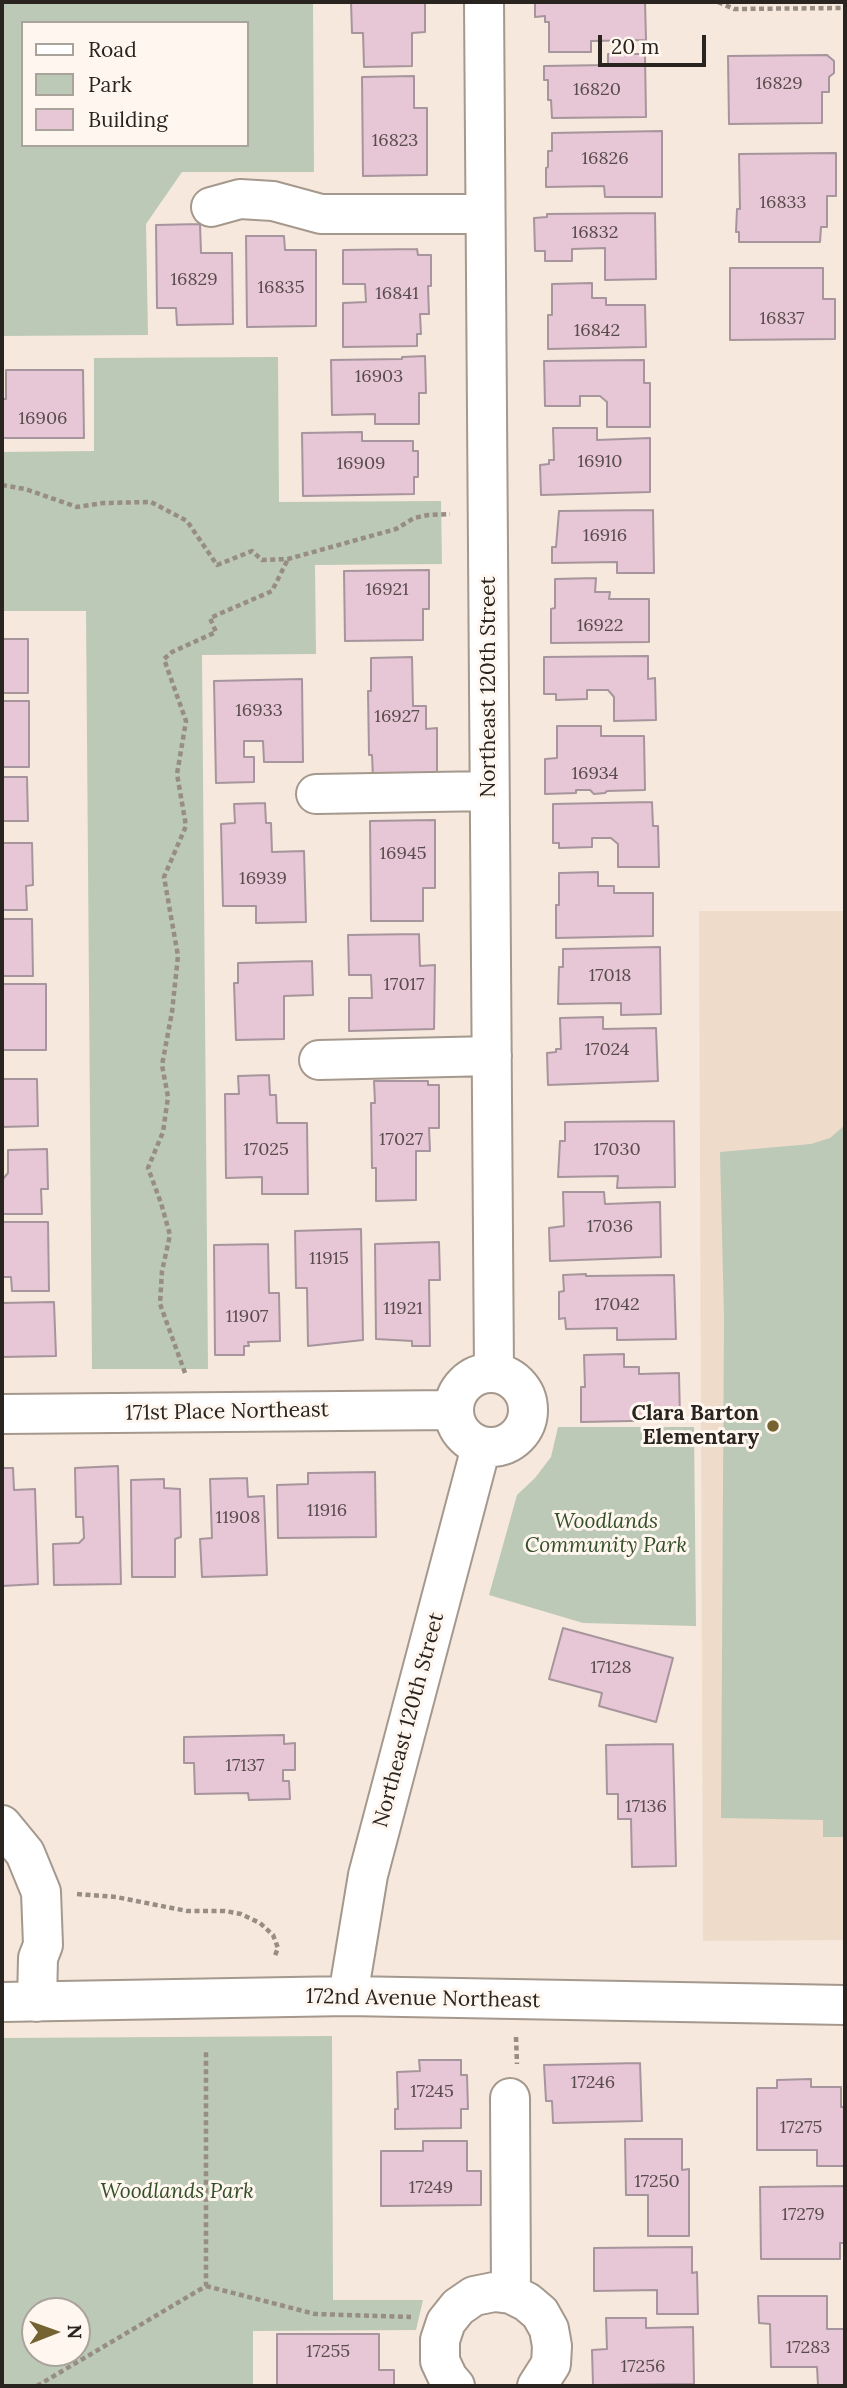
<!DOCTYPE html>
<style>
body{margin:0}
#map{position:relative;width:847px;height:2388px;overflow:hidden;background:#f6e8dc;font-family:Lora,serif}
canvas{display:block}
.frame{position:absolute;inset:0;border:4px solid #29241f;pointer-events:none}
.legend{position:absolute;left:21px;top:21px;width:228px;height:126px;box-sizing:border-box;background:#fff7ef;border:2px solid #a9a39c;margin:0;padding:9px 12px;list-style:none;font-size:21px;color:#29241f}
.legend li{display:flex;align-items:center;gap:14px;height:35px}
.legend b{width:35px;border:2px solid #a9a39c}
.north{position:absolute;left:21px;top:2297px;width:70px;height:70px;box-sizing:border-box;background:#fff7ef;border:2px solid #a9a39c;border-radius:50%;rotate:89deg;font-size:19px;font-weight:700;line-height:28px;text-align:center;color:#29241f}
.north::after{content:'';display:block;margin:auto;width:24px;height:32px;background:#766332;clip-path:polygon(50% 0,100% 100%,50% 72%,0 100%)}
.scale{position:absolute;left:598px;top:35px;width:108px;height:32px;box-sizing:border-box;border:4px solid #29241f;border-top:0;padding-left:9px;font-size:21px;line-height:24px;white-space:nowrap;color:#29241f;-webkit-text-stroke:5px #fff7ef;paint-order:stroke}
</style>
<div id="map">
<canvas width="847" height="2388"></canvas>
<div class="frame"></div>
<ul class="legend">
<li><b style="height:9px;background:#fff"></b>Road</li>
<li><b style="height:19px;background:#bcc9b6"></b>Park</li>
<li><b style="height:19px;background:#e7c6d5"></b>Building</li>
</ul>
<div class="north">N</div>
<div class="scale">20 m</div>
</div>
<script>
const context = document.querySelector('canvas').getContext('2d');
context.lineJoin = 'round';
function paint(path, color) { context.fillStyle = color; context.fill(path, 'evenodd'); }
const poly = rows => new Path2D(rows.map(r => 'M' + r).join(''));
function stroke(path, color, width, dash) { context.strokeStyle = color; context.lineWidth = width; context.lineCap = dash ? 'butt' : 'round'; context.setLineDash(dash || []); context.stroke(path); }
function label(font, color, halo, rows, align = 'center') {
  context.font = font + ' Lora,serif'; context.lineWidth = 6; context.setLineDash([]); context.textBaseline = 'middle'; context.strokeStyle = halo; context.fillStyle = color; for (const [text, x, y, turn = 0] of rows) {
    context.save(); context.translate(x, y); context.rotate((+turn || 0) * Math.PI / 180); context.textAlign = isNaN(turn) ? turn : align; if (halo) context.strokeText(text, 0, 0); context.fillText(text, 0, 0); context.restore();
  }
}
const built = poly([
 [699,911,845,911,845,1940,703,1941]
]);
const green = poly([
 [2,2,313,2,314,172,182,172,146,224,148,335,2,336],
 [23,23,247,23,247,145,23,145],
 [278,357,279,502,441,501,442,564,315,565,316,654,202,655,208,1369,92,1369,86,611,2,611,2,452,94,451,94,358],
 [845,1125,845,1837,823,1837,823,1820,721,1818,724,1317,720,1152,811,1144,830,1138],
 [558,1427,694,1427,696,1626,583,1623,489,1595,517,1495,535,1478,551,1457],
 [332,2036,333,2300,423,2300,416,2330,253,2331,253,2386,2,2386,2,2038],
 [77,2311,77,2353,35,2353,35,2311]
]);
const building = poly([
 [351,2,425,2,425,32,412,33,412,66,364,67,363,33,352,33,351,2],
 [535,2,645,2,646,40,591,41,591,52,549,52,549,22,545,22,545,16,535,17,535,2],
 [608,54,645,54,646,117,552,118,551,100,548,100,548,80,544,80,544,66,608,65,608,54],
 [827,55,834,61,834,73,829,77,829,92,822,92,822,123,729,124,728,56,827,55],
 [414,76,414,108,427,108,427,175,363,176,362,77,414,76],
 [662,131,662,197,605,197,604,186,546,187,546,168,548,167,548,151,552,151,552,133,662,131],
 [836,153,836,196,827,196,827,227,821,227,820,242,739,242,739,232,736,232,737,209,740,209,739,154,836,153],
 [655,213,656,279,605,280,605,248,572,249,572,261,545,261,545,251,535,251,534,218,547,217,547,214,655,213],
 [200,224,201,253,232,253,233,324,177,325,176,308,157,308,156,225,200,224],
 [246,236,284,236,285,250,316,250,316,326,247,327,246,236],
 [417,249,418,255,431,255,431,286,428,286,429,314,420,314,421,334,417,334,417,346,343,347,343,303,366,302,365,284,343,284,343,250,417,249],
 [730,268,823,268,823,299,835,299,835,339,730,340,730,268],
 [592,283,592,298,606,298,606,305,645,305,646,347,548,349,548,315,552,315,552,284,592,283],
 [425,356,426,393,419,393,419,424,375,424,375,414,332,415,331,360,402,359,402,357,425,356],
 [644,360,644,383,650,383,650,427,607,427,607,402,600,396,580,396,580,406,545,406,544,361,644,360],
 [6,370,83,370,84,438,2,438,2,399,6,399,6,370],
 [553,428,597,428,597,440,650,438,650,492,541,495,540,465,549,464,549,460,554,460,553,428],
 [362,432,362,441,413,441,413,451,418,451,418,477,414,477,414,494,303,496,302,433,362,432],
 [653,510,654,573,617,573,617,562,552,563,552,547,556,547,559,511,653,510],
 [429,570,429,609,423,609,423,640,345,641,344,571,429,570],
 [596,578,595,592,610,592,609,599,649,599,649,642,551,643,551,609,555,608,555,579,596,578],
 [2,639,28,639,28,693,2,693,2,639],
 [648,656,648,679,655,678,656,720,614,721,614,697,608,690,587,690,587,699,556,700,556,694,544,694,544,657,648,656],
 [412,657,413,706,426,706,426,729,437,728,437,772,427,772,427,777,373,778,372,755,369,755,368,691,371,691,371,658,412,657],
 [302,679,303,762,264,762,263,741,244,741,244,757,254,757,254,782,216,783,214,681,302,679],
 [2,701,29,701,29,767,2,767,2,701],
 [557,726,601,726,601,736,644,736,645,790,607,791,605,793,594,794,590,790,576,790,576,793,545,794,545,759,557,758,557,726],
 [2,777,27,777,28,821,2,821,2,777],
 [652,802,653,826,658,826,659,867,618,867,618,844,611,838,592,838,592,847,559,848,559,843,553,843,553,804,652,802],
 [265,803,266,823,271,823,272,852,304,851,306,922,256,923,256,906,223,906,221,824,235,823,234,804,265,803],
 [435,820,435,888,423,888,423,921,371,921,370,821,435,820],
 [2,843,32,843,33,885,26,886,27,910,2,910,2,843],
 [598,872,598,886,614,886,614,893,653,893,653,936,556,938,556,905,559,905,559,873,598,872],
 [2,919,32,919,33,976,2,976,2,919],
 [419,934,420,966,435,965,434,1029,349,1031,349,998,372,998,371,975,349,975,348,935,419,934],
 [660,947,661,1014,621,1015,621,1003,558,1004,559,967,563,967,563,949,660,947],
 [312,961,313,995,284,996,284,1039,236,1040,234,983,238,983,238,963,312,961],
 [2,984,46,984,46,1050,2,1050,2,984],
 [603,1017,603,1029,656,1028,658,1081,548,1085,547,1053,556,1052,556,1049,561,1049,560,1018,603,1017],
 [269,1075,270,1095,276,1095,277,1123,307,1123,308,1194,262,1194,262,1177,226,1178,225,1094,239,1094,238,1076,269,1075],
 [2,1079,37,1079,38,1126,2,1127,2,1079],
 [374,1081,428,1081,428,1085,439,1085,439,1128,429,1128,430,1151,416,1151,416,1200,376,1201,376,1168,372,1168,371,1103,375,1103,374,1081],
 [674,1121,675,1187,617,1188,618,1176,558,1177,560,1141,565,1141,565,1122,674,1121],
 [47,1149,48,1189,41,1189,42,1214,2,1214,2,1180,8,1173,8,1150,47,1149],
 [563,1192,604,1192,605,1204,660,1202,661,1257,550,1261,549,1228,564,1226,563,1192],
 [2,1222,48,1222,49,1291,12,1291,11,1277,2,1277,2,1222],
 [361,1229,363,1340,308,1346,307,1288,296,1288,295,1231,361,1229],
 [439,1242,440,1280,429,1280,430,1346,412,1346,412,1341,376,1339,375,1244,439,1242],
 [268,1244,269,1293,279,1293,280,1341,248,1342,249,1346,244,1346,244,1355,215,1355,214,1245,268,1244],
 [586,1274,586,1276,674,1275,676,1339,617,1340,617,1328,566,1329,565,1318,559,1319,559,1292,564,1291,563,1275,586,1274],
 [2,1290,2,1303,54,1302,56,1356,2,1357,2,1290],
 [624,1354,624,1367,639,1367,639,1374,679,1373,680,1420,581,1422,581,1387,585,1387,584,1355,624,1354],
 [118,1466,121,1584,54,1585,53,1544,79,1543,84,1538,83,1517,76,1517,75,1468,118,1466],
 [2,1468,13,1468,14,1490,35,1489,38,1584,2,1586,2,1468],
 [375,1472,376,1537,278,1538,277,1485,308,1484,308,1473,375,1472],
 [247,1478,248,1497,264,1496,267,1575,202,1577,200,1539,212,1538,210,1479,247,1478],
 [164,1479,164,1488,180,1489,181,1537,175,1539,175,1577,132,1577,131,1480,164,1479],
 [563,1628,673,1658,656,1722,599,1706,602,1693,549,1679,563,1628],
 [284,1735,284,1744,295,1743,295,1770,283,1770,283,1781,289,1781,290,1799,249,1800,248,1793,195,1794,194,1763,184,1763,184,1737,284,1735],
 [673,1744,676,1866,632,1867,631,1819,618,1819,618,1794,607,1794,606,1745,673,1744],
 [419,2060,461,2060,461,2075,467,2075,468,2109,461,2109,461,2128,395,2129,395,2109,398,2109,397,2072,420,2071,419,2060],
 [640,2063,642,2121,553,2123,552,2101,546,2101,544,2065,640,2063],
 [811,2079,811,2087,841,2087,841,2107,845,2107,845,2166,817,2166,817,2150,757,2150,757,2088,777,2088,777,2080,811,2079],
 [625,2139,682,2139,682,2170,689,2169,689,2236,648,2236,648,2195,626,2195,625,2139],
 [423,2141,467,2141,467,2171,481,2171,481,2205,381,2206,381,2151,423,2151,423,2141],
 [845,2186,845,2243,840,2243,840,2259,761,2259,760,2187,845,2186],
 [692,2247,692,2273,697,2272,698,2314,657,2314,657,2290,594,2291,594,2248,692,2247],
 [758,2296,827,2296,827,2329,845,2329,845,2385,818,2385,817,2367,771,2367,770,2324,759,2323,758,2296],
 [606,2318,646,2318,646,2328,693,2327,694,2384,593,2385,592,2350,607,2349,606,2318],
 [277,2334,379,2334,379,2370,394,2370,394,2386,277,2386,277,2334]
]);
const path = poly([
 [718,2,734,9,845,8],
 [2,485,25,489,77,507,103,503,151,502,187,521,217,565,252,551,262,560,288,559,396,529,414,518,428,515,450,514],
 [185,1373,160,1304,162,1271,170,1235,161,1203,148,1168,163,1132,168,1097,162,1065,172,1012,178,956,164,877,186,826,177,774,186,721,164,659,172,652,216,632,210,618,272,591,288,559],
 [77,1894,116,1897,187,1911,225,1911,241,1914,260,1923,273,1935,278,1948,274,1958],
 [516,2037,517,2064],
 [206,2286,315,2314,411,2317],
 [37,2386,206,2286,206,2050]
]);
const minor = poly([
 [484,2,494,1373],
 [211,207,240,199,273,201,321,214,485,214],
 [316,794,489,791],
 [319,1060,492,1056],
 '454 1410a37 37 0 1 1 74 0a37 37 0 1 1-74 0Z',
 [2,1414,453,1410],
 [2,1825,25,1853,41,1892,43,1945,38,1958,37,2002],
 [348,1996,368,1875,481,1447],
 [2,2002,348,1996,845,2005],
 [510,2098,511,2294],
 [455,2386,448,2378,440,2361,440,2340,446,2322,458,2307,474,2296,494,2292,511,2294,527,2302,540,2313,549,2329,552,2346,551,2364,537,2386]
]);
const markers = [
 [773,1426,7,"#766332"]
];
const numberNames = [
 ["16829",779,84],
 ["16820",597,90],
 ["16823",395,141],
 ["16826",605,159],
 ["16833",783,203],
 ["16832",595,233],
 ["16829",194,280],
 ["16835",281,288],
 ["16841",397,294],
 ["16837",782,319],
 ["16842",597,331],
 ["16903",379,377],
 ["16906",43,419],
 ["16910",600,462],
 ["16909",361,464],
 ["16916",605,536],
 ["16921",387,590],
 ["16922",600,626],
 ["16933",259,711],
 ["16927",397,717],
 ["16934",595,774],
 ["16945",403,854],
 ["16939",263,879],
 ["17018",610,976],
 ["17017",404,985],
 ["17024",607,1050],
 ["17027",401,1140],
 ["17025",266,1150],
 ["17030",617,1150],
 ["17036",610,1227],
 ["11915",329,1259],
 ["17042",617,1305],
 ["11921",403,1309],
 ["11907",247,1317],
 ["11916",327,1511],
 ["11908",238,1518],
 ["17128",611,1668],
 ["17137",245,1766],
 ["17136",646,1807],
 ["17246",593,2083],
 ["17245",432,2092],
 ["17275",801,2128],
 ["17250",657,2182],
 ["17249",431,2188],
 ["17279",803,2215],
 ["17283",808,2348],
 ["17255",328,2352],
 ["17256",643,2367]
];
const streetNames = [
 ["Northeast 120th Street",489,687,-90],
 ["171st Place Northeast",227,1412,-1],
 ["Northeast 120th Street",409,1720,-75],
 ["172nd Avenue Northeast",423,1999,1]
];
const poiNames = [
 ["Clara Barton",759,1414],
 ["Elementary",759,1438]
];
const parkNames = [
 ["Woodlands",606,1522],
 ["Community Park",606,1546],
 ["Woodlands Park",177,2192]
];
paint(built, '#efdbca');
paint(green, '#bcc9b6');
paint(building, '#e7c6d5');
stroke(building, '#a6959c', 2);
stroke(minor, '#a5988c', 42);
stroke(path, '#978d84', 4.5, [5, 3.5]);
stroke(minor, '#fff', 38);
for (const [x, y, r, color] of markers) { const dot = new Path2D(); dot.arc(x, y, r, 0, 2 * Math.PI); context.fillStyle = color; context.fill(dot); stroke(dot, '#fff7ef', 2.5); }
label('18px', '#584c4c', null, numberNames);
label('21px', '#29241f', '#fff7ef', streetNames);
label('bold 21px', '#29241f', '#fff7ef', poiNames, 'right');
label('italic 21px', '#334f28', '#fff7ef', parkNames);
</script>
